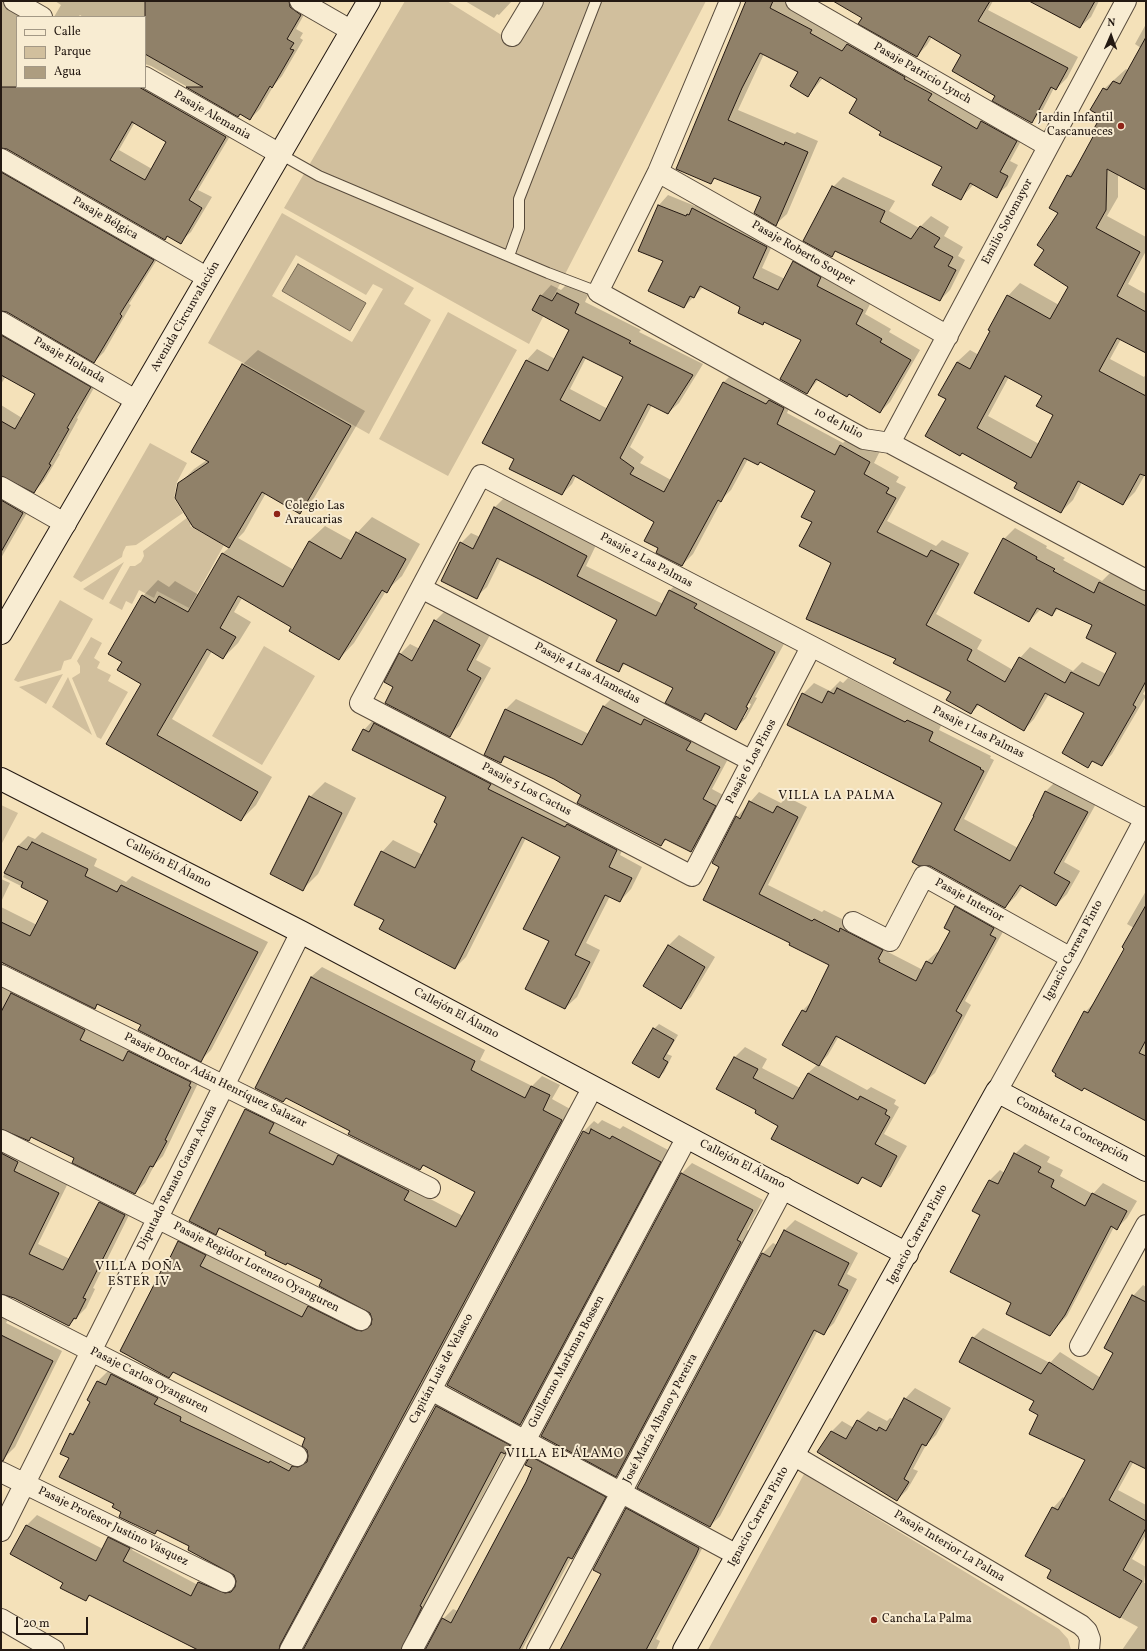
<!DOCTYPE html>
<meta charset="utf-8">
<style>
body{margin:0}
#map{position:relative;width:1147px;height:1651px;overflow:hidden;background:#f4e1b9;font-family:Vollkorn,serif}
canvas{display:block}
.frame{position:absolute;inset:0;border:2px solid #241912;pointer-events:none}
.legend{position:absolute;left:16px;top:16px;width:130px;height:72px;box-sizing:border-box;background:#f8ecd2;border:1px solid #a39885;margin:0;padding:5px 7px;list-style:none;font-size:12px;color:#241912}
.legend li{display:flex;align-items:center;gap:8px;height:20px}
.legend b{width:20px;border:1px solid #a39885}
.north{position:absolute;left:1091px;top:16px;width:40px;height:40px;-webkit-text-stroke:3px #f8ecd2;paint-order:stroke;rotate:2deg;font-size:11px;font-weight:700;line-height:16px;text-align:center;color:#241912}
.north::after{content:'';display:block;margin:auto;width:14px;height:18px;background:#241912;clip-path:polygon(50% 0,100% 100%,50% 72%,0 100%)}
.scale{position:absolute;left:16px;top:1617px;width:72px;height:18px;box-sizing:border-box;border:2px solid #241912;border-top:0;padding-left:5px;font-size:12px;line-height:14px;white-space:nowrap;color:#241912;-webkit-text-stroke:3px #f8ecd2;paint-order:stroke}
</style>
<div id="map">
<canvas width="1147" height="1651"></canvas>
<div class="frame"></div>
<ul class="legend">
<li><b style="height:5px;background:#f8ecd2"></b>Calle</li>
<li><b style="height:11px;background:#d1bf9d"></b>Parque</li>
<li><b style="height:11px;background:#ad9d80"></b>Agua</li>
</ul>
<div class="north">N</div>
<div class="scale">20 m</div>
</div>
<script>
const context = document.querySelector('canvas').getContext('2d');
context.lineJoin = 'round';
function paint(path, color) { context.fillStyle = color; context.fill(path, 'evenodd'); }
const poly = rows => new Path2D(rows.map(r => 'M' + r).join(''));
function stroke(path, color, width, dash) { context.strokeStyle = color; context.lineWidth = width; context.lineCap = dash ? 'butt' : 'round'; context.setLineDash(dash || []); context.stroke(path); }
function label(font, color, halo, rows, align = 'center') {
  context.font = font + ' Vollkorn,serif'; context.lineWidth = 4; context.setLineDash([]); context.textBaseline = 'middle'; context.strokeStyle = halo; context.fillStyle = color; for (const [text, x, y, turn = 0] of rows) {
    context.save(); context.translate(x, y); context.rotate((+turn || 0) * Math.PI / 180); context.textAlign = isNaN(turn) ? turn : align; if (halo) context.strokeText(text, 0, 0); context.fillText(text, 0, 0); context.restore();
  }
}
const green = poly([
 [405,1,447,1,516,44,542,1,706,1,529,344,284,208],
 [282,213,414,288,404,304,431,320,369,434,208,343],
 [296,255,366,295,373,284,383,289,352,342,272,296],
 [448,312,517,350,448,476,379,439],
 [150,443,187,463,177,482,174,498,183,513,136,545,126,546,123,552,122,557,81,582,73,577],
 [188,517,194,520,190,526,224,545,189,608,157,591,154,598,139,590,132,604,126,601,122,610,109,603,130,566,135,566,141,562,144,556,143,551],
 [124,562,103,600,83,589],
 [60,600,93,619,71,659,64,661,61,670,18,682,14,680],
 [91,637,102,643,94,658,100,662,97,668,111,675,108,681,128,692,101,739,97,737,72,678,80,673,80,666,77,661],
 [264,646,315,676,262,765,212,736],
 [63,674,46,704,19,687],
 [68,677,92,735,52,707],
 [1,805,18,813,1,845],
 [804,1474,1059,1629,1068,1639,1071,1650,708,1650]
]);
const water = poly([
 [298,264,366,303,350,331,282,291,298,264]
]);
const shadow = poly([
 [1,1,8,1,35,17,17,17,17,87,145,87,236,126,198,190,212,197,191,232,180,242,168,235,165,239,7,148,1,147],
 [135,122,168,141,152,169,119,150],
 [55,1,306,1,310,4,296,29,303,33,300,38,303,40,282,76,274,85,260,109,250,119,240,113,238,116,151,66,145,64,145,17,83,17,80,15,78,17,54,17,61,5],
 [465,1,512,1,499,15,497,14,494,18],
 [747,1,787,1,1027,130,1010,161,1018,165,1007,186,996,196,974,184,960,199,943,167,882,131,859,99,823,78,808,96,799,72,764,54,738,110,795,134,797,132,818,141,787,214,776,224,762,197,716,178,711,182],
 [835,1,993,1,988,10,1078,57,1067,78,1056,89,1054,88,1042,111,1031,122,996,95,962,54,932,37,927,45,917,56,863,18],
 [1032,1,1099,1,1091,17,1080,27],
 [1146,24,1146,189,1118,174,1118,197,1107,216,1146,237,1146,251,1128,284,1146,294,1146,352,1121,339,1110,359,1144,377,1146,374,1146,473,1135,492,1123,504,1082,482,1073,500,1061,512,948,399,957,362,970,350,979,355,1008,296,1020,283,1059,305,1069,287,1046,249,1060,213,1068,176,1079,164,1096,133,1102,116,1104,89,1126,69,1129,71,1141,48,1135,44],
 [1009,377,1043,395,1055,415,1039,444,988,416],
 [1,155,163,250,129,304,131,305,104,352,94,362,7,311,1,309],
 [843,177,895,201,889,211,919,228,931,216,949,227,944,236,963,247,958,256,965,260,950,290,940,300,836,251,831,256,833,187],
 [668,195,695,206,702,199,776,237,762,268,785,279,794,262,803,252,872,300,865,314,891,329,889,332,920,350,890,402,880,412,850,393,819,379,807,393,802,339,765,321,763,324,742,307,703,287,684,307,665,261,640,250,659,205],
 [568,283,589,293,585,302,641,330,639,332,703,364,679,403,668,413,652,405,630,447,644,457,640,463,671,480,724,382,735,371,794,397,787,413,843,443,851,435,880,451,874,463,899,477,896,482,906,487,887,521,936,546,942,540,969,553,936,614,982,640,977,649,1013,670,1020,658,1030,647,1073,671,1082,662,1106,674,1117,652,1094,625,1059,608,1052,615,1041,609,1029,621,1004,539,1015,528,1047,546,1046,548,1065,558,1063,560,1102,581,1111,572,1146,590,1146,689,1143,694,1146,696,1112,754,1102,765,1093,761,1088,766,1086,713,1049,694,1034,719,1024,730,980,704,971,713,952,691,897,658,833,563,813,522,817,490,761,461,748,459,731,490,723,498,693,554,682,565,659,548,656,522,576,476,572,484,562,494,516,459,484,442,527,360,537,349,555,359,570,329,541,296,551,285,561,290],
 [586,358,624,377,608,409,570,389],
 [1,318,100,377,77,418,78,419,59,454,60,454,44,481,34,492,1,475,1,405,22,418,36,394,6,376,1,384],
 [258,350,365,411,314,498,300,512,266,493,244,532,238,538,294,570,309,541,325,526,352,541,357,533,372,517,420,544,402,576,386,591,354,643,339,659,292,627,242,598,234,612,251,622,238,643,223,658,212,651,172,719,272,777,256,805,241,820,108,744,143,683,124,662,143,596,158,580,169,587,175,581,199,595,223,553,230,547,179,484,194,469,207,460,193,451,243,364],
 [1,482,32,504,1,558],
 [505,497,596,545,586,566,663,604,669,591,680,581,785,642,755,697,757,698,746,718,736,728,708,713,701,720,675,687,626,663,618,671,618,620,501,559,487,587,476,597,461,543,471,533,480,537,495,507],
 [749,703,751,704,744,718,741,718],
 [445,611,490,635,476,660,491,668,459,726,449,736,394,687,400,654,410,644,420,649,435,621],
 [848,678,916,712,943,721,939,730,991,756,990,758,994,760,964,819,1018,848,1035,816,1034,815,1046,791,1057,780,1098,800,1064,862,1080,871,1067,894,1056,905,1023,886,1016,896,1005,907,930,865,944,802,803,694,814,683,830,691,840,681,843,683],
 [614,696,729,757,712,789,725,796,701,841,691,851,667,839,661,845,554,778,507,756,501,762,485,754,506,709,516,699,589,734,604,706],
 [375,718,628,838,620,855,642,867,631,889,620,901,610,896,586,943,600,950,577,997,565,1008,550,941,561,856,526,838,466,957,455,968,382,852,393,840,423,855,438,823,448,797,364,730],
 [325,782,356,798,318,874,302,890,310,797],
 [759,792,781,803,787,797,807,807,768,885,822,912,824,910,848,922,889,950,888,952,923,970,927,961,937,952,939,953,952,931,956,907,965,897,1005,928,965,1001,971,1005,935,1073,925,1082,839,1036,828,1055,819,1064,867,1090,871,1087,896,1100,894,1104,899,1107,884,1134,907,1146,890,1176,881,1186,863,1177,858,1183,758,1110,718,1089,735,1057,745,1047,767,1059,762,1068,800,1088,808,1073,818,1064,783,1045,803,1010,813,1000,830,965,791,942,720,867,737,817],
 [752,802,778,815,777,817,752,804],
 [42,832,97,859,94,866,126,882,132,876,268,942,211,1050,201,1060,142,1025,98,1004,95,1008,6,964,1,963,1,907,37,925,49,900,3,877,18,846,28,836,35,839],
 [1,879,10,883,1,902],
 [1146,891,1146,1120,1085,1087,1082,1090,1085,1012,1095,1002,1126,948,1134,928,1127,924],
 [679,935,715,957,691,997,681,1007,669,945],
 [322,967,485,1050,480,1060,532,1086,542,1076,560,1085,552,1099,572,1110,295,1650,200,1650,91,1595,85,1600,64,1582,11,1554,27,1525,37,1515,103,1549,109,1538,119,1528,139,1538,132,1550,198,1585,209,1572,236,1584,236,1575,191,1545,158,1530,155,1533,123,1511,70,1458,71,1434,79,1426,92,1401,89,1400,98,1381,108,1371,113,1374,122,1365,308,1458,307,1438,174,1372,169,1377,121,1351,162,1271,167,1266,179,1242,189,1232,215,1245,210,1256,310,1306,319,1297,367,1321,373,1320,371,1313,324,1280,221,1228,216,1233,246,1109,256,1099,413,1190,463,1216,477,1191,424,1165,420,1169,287,1097,283,1101,311,977],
 [1,971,201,1077,163,1156,155,1164,145,1183,135,1193,75,1158,32,1136,29,1140,1,1128],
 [659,1024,678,1035,667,1054,672,1056,664,1072,659,1077,654,1029],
 [602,1120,620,1129,623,1126,670,1151,530,1414,520,1424,583,1132,594,1121,598,1124],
 [1,1136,68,1183,38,1244,70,1259,100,1202,109,1192,134,1205,93,1288,95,1289,86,1308,69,1325,6,1294,1,1294],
 [1025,1144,1050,1157,1047,1162,1063,1170,1060,1176,1093,1194,1103,1183,1137,1201,1127,1218,1117,1228,1114,1227,1067,1316,1049,1335,1013,1303,981,1215,990,1180,1000,1170,1005,1173,1015,1154],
 [692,1163,763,1200,747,1230,751,1232,626,1465,616,1476,542,1436,682,1173],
 [795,1220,858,1253,847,1274,857,1279,834,1323,824,1333,818,1330,720,1516,710,1526,638,1487,763,1253,773,1243,777,1245,785,1230],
 [1143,1285,1146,1287,1146,1448,1134,1461,1118,1490,1146,1505,1146,1535,1132,1559,1146,1567,1144,1583,1146,1583,1146,1650,1122,1650,1138,1627,1048,1578,1053,1570,1053,1508,1063,1497,1065,1499,1087,1460,1040,1415,1035,1401,973,1338,983,1328,1050,1363,1060,1352,1101,1378,1114,1352,1133,1296],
 [1,1301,13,1309,6,1323,62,1351,15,1447,5,1457,1,1455],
 [915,1388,951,1408,936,1435,926,1445,913,1469,918,1471,907,1490,897,1500,832,1431,842,1421,854,1428,858,1421,868,1411,887,1421,890,1418,893,1419,905,1399],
 [447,1396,515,1443,505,1453,430,1596,431,1597,416,1650,304,1650,436,1406],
 [541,1447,615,1487,582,1548,571,1558,522,1650,426,1650,443,1619,453,1609,458,1611,527,1483,533,1468,531,1457],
 [637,1499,708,1537,656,1639,660,1641,656,1650,561,1650,602,1573,627,1509]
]);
const building = poly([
 [145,1,289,1,290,7,301,15,287,39,294,43,290,49,294,50,272,88,270,86,250,120,240,114,238,117,186,87,203,87,145,54,145,1],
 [746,1,773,1,770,8,812,30,810,33,842,51,847,44,905,77,904,79,932,94,928,100,977,129,981,121,1017,141,1000,172,1008,176,997,198,970,183,961,200,932,185,942,167,879,135,881,132,849,113,857,99,820,77,808,97,790,86,798,72,760,53,742,88,728,120,784,145,785,142,808,152,776,226,754,213,761,197,714,178,711,184,676,169,746,1],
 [833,1,990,1,978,21,1068,68,1056,90,1051,87,1032,123,992,101,995,96,952,71,961,55,929,36,917,57,858,24,862,18,833,1],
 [1029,1,1095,1,1080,28,1029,1],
 [1146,37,1146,190,1107,169,1106,210,1096,228,1140,252,1117,296,1146,312,1146,353,1117,338,1099,371,1146,396,1146,476,1140,474,1123,505,1078,481,1061,513,1014,488,1017,483,962,453,960,456,925,436,946,399,938,395,957,362,970,369,990,331,988,330,1007,295,1050,319,1068,287,1034,265,1044,250,1037,245,1058,213,1049,208,1067,175,1071,177,1095,133,1092,132,1101,116,1090,110,1103,88,1107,90,1113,81,1120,84,1146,37],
 [1005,376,1042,396,1036,406,1053,415,1031,458,977,428,1005,376],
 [1,87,139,87,226,137,189,200,202,208,181,244,167,236,165,240,7,149,1,148,1,87],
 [132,122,166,142,145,180,110,160,132,122],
 [1,172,154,260,120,314,122,316,94,363,7,312,1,311,1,172],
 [832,186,885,211,880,222,911,239,920,226,940,238,934,247,953,257,948,266,956,270,940,301,835,251,832,257,803,241,832,186],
 [658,205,686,216,687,214,689,215,692,208,767,247,753,278,778,290,793,261,821,277,817,286,863,310,856,324,882,339,880,342,911,360,880,413,849,394,847,397,816,379,807,394,780,379,801,340,764,322,763,325,738,313,740,307,700,286,694,298,690,296,684,308,648,291,663,261,638,251,658,205],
 [557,293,579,304,575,313,631,341,629,343,693,375,668,414,648,404,620,458,634,468,630,474,664,492,723,382,766,404,769,400,784,408,777,424,835,455,840,445,870,462,864,474,889,488,886,493,896,498,877,532,927,557,931,550,959,564,926,625,972,650,967,660,1005,682,1019,657,1065,683,1071,672,1099,686,1116,653,1086,638,1092,625,1056,608,1052,616,1037,608,1029,622,974,593,1003,538,1037,557,1036,559,1055,569,1053,571,1094,593,1099,582,1146,606,1146,681,1133,705,1136,707,1102,766,1092,761,1088,768,1062,753,1084,713,1045,693,1024,731,977,704,971,714,946,700,951,692,893,663,896,659,806,619,831,563,799,546,812,522,801,517,815,491,760,462,758,465,744,458,721,502,718,500,682,566,656,553,658,548,644,541,654,522,573,475,562,495,509,469,514,459,482,443,526,360,548,371,569,330,532,310,540,295,552,301,557,293],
 [583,357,623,377,600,421,560,400,583,357],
 [1,335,91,387,67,428,69,429,49,464,51,465,34,493,1,476,1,421,15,429,35,394,1,375,1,335],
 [242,364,351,426,300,514,262,492,229,548,193,527,175,498,178,483,209,462,191,452,242,364],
 [1,500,23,513,1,552,1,500],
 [494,507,587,556,577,576,656,616,669,590,697,604,694,608,775,652,746,707,748,708,736,730,705,713,701,721,665,703,673,688,623,663,619,672,596,661,617,620,541,580,497,558,477,599,441,581,460,542,473,549,494,507],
 [356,532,406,559,387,593,382,590,339,660,289,631,291,627,238,596,220,628,236,637,223,659,207,649,157,735,258,792,241,821,106,744,141,684,117,670,122,662,108,654,142,595,155,603,159,596,188,612,222,553,283,587,309,541,341,559,356,532],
 [434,620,480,645,467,670,481,678,450,737,385,703,393,687,384,682,399,653,412,661,434,620],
 [837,688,905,722,907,720,933,732,929,741,981,768,980,769,984,771,954,830,1010,861,1034,816,1033,816,1045,791,1088,812,1054,873,1070,882,1056,906,1020,885,1005,908,930,866,919,866,912,862,942,803,787,725,802,693,822,703,828,691,834,694,837,688],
 [603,706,641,725,644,719,691,742,686,750,720,767,703,799,716,806,691,852,665,839,661,846,577,803,581,795,554,779,504,756,501,763,484,755,505,709,582,745,603,706],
 [374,723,491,784,488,789,565,827,567,824,617,850,609,867,632,878,620,902,605,895,575,955,590,962,565,1009,525,989,549,941,523,929,560,857,522,837,455,969,379,929,384,920,354,905,381,851,415,868,437,824,434,822,446,797,352,750,363,729,369,732,374,723],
 [309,796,342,813,303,891,270,874,309,796],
 [749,801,773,813,777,806,798,817,759,894,812,921,814,919,839,932,840,928,883,950,878,959,880,960,879,962,916,981,926,961,932,964,950,931,944,928,955,906,994,928,990,935,996,938,956,1011,962,1015,925,1084,836,1036,819,1066,782,1045,802,1010,806,1012,829,965,789,945,790,943,703,900,719,867,712,863,736,816,740,819,749,801],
 [32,842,88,869,85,876,117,892,121,885,258,952,201,1062,138,1030,141,1025,97,1004,95,1009,1,962,1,922,30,936,48,901,21,887,23,882,4,873,18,846,27,850,32,842],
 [1146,905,1146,1040,1139,1053,1146,1056,1146,1121,1084,1088,1082,1091,1055,1076,1056,1074,1052,1071,1084,1011,1088,1013,1124,949,1122,947,1146,905],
 [668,945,705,967,681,1009,643,986,668,945],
 [311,977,475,1061,471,1070,525,1098,531,1086,550,1095,543,1110,562,1120,280,1645,279,1650,198,1650,89,1595,86,1601,60,1588,63,1583,10,1554,26,1525,96,1561,108,1537,130,1548,123,1561,191,1596,198,1582,225,1593,231,1592,235,1587,236,1581,234,1575,188,1550,189,1546,157,1530,155,1534,119,1517,121,1512,112,1507,114,1504,59,1477,69,1458,60,1454,70,1433,73,1435,90,1402,87,1400,97,1381,106,1385,111,1374,158,1398,154,1404,181,1417,180,1421,269,1463,270,1461,289,1471,292,1466,298,1467,307,1462,308,1456,307,1450,302,1446,305,1438,173,1372,169,1378,120,1351,161,1271,163,1272,178,1241,206,1255,200,1266,302,1317,308,1306,356,1330,362,1331,371,1325,372,1319,370,1313,319,1286,322,1280,287,1263,286,1265,265,1255,266,1252,219,1228,216,1235,189,1221,245,1109,274,1123,269,1133,333,1165,338,1155,409,1191,404,1200,456,1227,475,1192,423,1165,420,1170,348,1134,350,1131,286,1098,283,1102,255,1088,311,977],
 [11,993,85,1030,80,1040,105,1052,123,1061,128,1051,191,1082,189,1086,191,1087,165,1140,167,1141,153,1167,150,1166,135,1194,72,1163,74,1158,31,1137,29,1141,1,1129,1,1012,11,993],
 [653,1028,674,1040,663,1059,668,1062,659,1078,632,1063,653,1028],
 [734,1057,758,1069,753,1078,793,1099,808,1073,858,1100,860,1096,887,1110,885,1114,890,1117,875,1144,897,1156,881,1187,862,1177,858,1184,771,1139,778,1126,755,1113,756,1110,716,1089,734,1057],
 [591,1129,610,1139,612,1136,661,1162,520,1425,447,1385,583,1131,589,1134,591,1129],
 [1,1153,18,1162,14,1171,59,1193,29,1254,63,1270,99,1202,125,1215,83,1298,86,1299,76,1319,74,1318,69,1326,14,1298,1,1294,1,1153],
 [1014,1153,1041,1167,1038,1172,1054,1180,1051,1187,1085,1206,1092,1193,1127,1211,1117,1230,1111,1226,1065,1315,1050,1336,1006,1314,1011,1303,950,1272,980,1215,972,1211,989,1180,998,1184,1014,1153],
 [681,1173,753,1210,737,1240,741,1242,616,1477,541,1436,681,1173],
 [784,1230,849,1263,838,1285,848,1290,824,1335,814,1330,710,1527,637,1488,762,1253,770,1257,784,1230],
 [1132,1295,1146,1302,1146,1469,1130,1461,1109,1500,1146,1521,1146,1528,1123,1570,1142,1581,1120,1618,1047,1578,1051,1570,1025,1556,1052,1507,1058,1510,1085,1460,1029,1434,1038,1415,1029,1410,1034,1401,959,1362,972,1337,1041,1374,1049,1362,1093,1390,1113,1353,1104,1348,1132,1295],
 [1,1335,53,1361,3,1461,1,1461,1,1335],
 [904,1398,942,1419,926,1446,922,1444,904,1479,909,1482,897,1501,817,1452,831,1431,846,1439,857,1420,877,1431,879,1427,886,1431,904,1398],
 [436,1406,510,1445,505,1454,501,1452,429,1589,420,1606,422,1607,401,1650,303,1650,436,1406],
 [530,1456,606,1497,572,1559,568,1557,519,1650,425,1650,442,1618,451,1623,460,1606,526,1482,532,1468,525,1465,530,1456],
 [626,1508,699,1548,696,1555,646,1650,560,1650,601,1574,593,1570,626,1508]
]);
const lane = poly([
 [280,154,319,176,548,273,598,292],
 [509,256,519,228,519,199,596,1]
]);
const street = poly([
 [14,1,42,17],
 [300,1,352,31],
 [730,1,658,172,598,292,864,439,890,443,1146,580],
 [796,1,1048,146],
 [512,36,533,1],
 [145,77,280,154],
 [1,159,208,278],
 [658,172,948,336],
 [1,322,137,401],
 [890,443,1126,1],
 [1,487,66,524],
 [421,588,752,761],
 [811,647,692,876,360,703,481,475,1145,819],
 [853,922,890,941,924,876,1071,958],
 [1,975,430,1188],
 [997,1091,1071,958,1146,817],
 [1,1140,361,1320],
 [1,1305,297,1456],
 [1080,1346,1146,1225],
 [431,1390,737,1555],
 [793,1455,1081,1625,1087,1631,1090,1639,1089,1650],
 [1,1472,225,1582],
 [1,1531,301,932],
 [1,1619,54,1650],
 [290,1650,431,1390,593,1087],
 [412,1650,525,1441,687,1137],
 [537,1650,784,1187]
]);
const secondary = poly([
 [1,633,369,1],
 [1,779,301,932,907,1254],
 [684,1650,997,1091,1146,1170]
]);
const markers = [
 [1121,126,4,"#8f2418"],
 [277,514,4,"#8f2418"],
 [874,1620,4,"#8f2418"]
];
const streetNames = [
 ["Pasaje Patricio Lynch",922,74,30],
 ["Pasaje Alemania",212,116,30],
 ["Pasaje Bélgica",105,219,30],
 ["Emilio Sotomayor",1008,222,-62],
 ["Pasaje Roberto Souper",803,254,30],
 ["Avenida Circunvalación",186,317,-60],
 ["Pasaje Holanda",69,361,30],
 ["10 de Julio",838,424,28],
 ["Pasaje 2 Las Palmas",646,561,28],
 ["Pasaje 4 Las Alamedas",587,674,28],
 ["Pasaje 1 Las Palmas",978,733,27],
 ["Pasaje 6 Los Pinos",752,762,-62],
 ["Pasaje 5 Los Cactus",526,790,28],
 ["Callejón El Álamo",168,864,27],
 ["Pasaje Interior",969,901,29],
 ["Ignacio Carrera Pinto",1074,951,-62],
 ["Callejón El Álamo",456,1014,28],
 ["Pasaje Doctor Adán Henríquez Salazar",215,1081,26],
 ["Combate La Concepción",1072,1130,28],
 ["Callejón El Álamo",742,1165,27],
 ["Diputado Renato Gaona Acuña",178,1178,-63],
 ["Ignacio Carrera Pinto",918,1235,-61],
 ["Pasaje Regidor Lorenzo Oyanguren",256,1268,27],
 ["Guillermo Markman Bossen",567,1362,-62],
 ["Capitán Luis de Velasco",442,1369,-62],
 ["Pasaje Carlos Oyanguren",149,1381,27],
 ["José María Albano y Pereira",661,1419,-62],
 ["Ignacio Carrera Pinto",759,1517,-61],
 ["Pasaje Profesor Justino Vásquez",113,1527,26],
 ["Pasaje Interior La Palma",949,1547,31]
];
const poiNames = [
 ["Jardin Infantil",1113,119,"right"],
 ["Cascanueces",1113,133,"right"],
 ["Colegio Las",285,507],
 ["Araucarias",285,521],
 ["Cancha La Palma",882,1620]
];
const neighbourhoodNames = [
 ["VILLA LA PALMA",837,797],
 ["VILLA DOÑA",139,1268],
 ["ESTER IV",139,1283],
 ["VILLA EL ÁLAMO",565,1455]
];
paint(green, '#d1bf9d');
paint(water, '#ad9d80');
stroke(water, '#766854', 1);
paint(shadow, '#0003');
paint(building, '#908169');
stroke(building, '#241912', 1);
stroke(lane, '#584b3c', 12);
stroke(street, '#584b3c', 22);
stroke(secondary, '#241912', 24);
stroke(lane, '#f8ecd2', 10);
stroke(street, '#f8ecd2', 20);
stroke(secondary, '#f8ecd2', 22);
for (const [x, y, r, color] of markers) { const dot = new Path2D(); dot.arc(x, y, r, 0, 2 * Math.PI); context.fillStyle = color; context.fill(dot); stroke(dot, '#f8ecd2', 1.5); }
label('12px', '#241912', '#f8ecd2', streetNames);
label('12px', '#241912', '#f8ecd2', poiNames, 'left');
context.letterSpacing = '1px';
label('13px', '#241912', '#f8ecd2', neighbourhoodNames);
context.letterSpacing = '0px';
</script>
